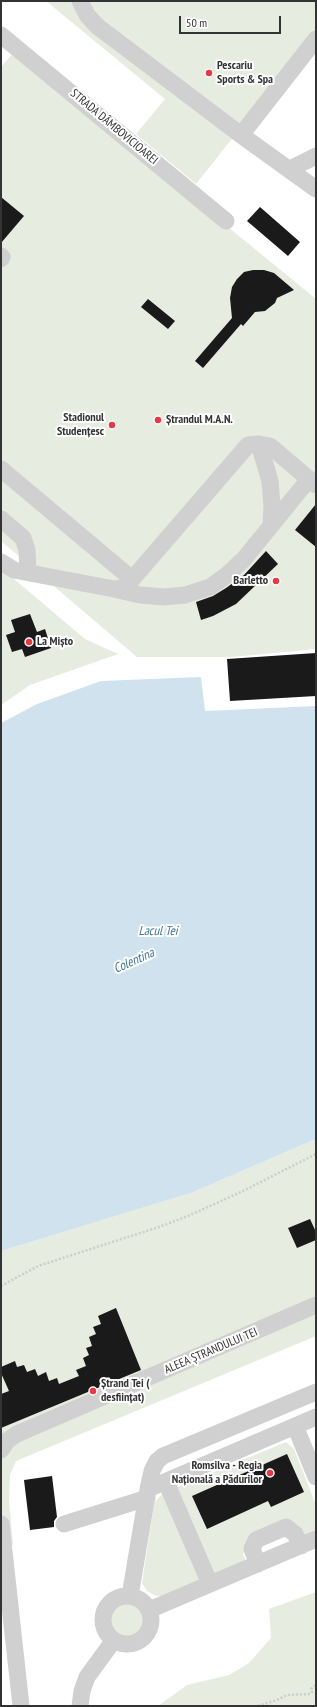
<!DOCTYPE html>
<meta charset="utf-8">
<style>
body{margin:0}
#map{position:relative;width:317px;height:1707px;overflow:hidden;background:#fff;font-family:"PT Sans Narrow",sans-serif}
canvas{display:block}
.frame{position:absolute;inset:0;border:2px solid #333;pointer-events:none}
.scale{position:absolute;left:179px;top:16px;width:102px;height:18px;box-sizing:border-box;border:2px solid #333;border-top:0;padding-left:5px;font-size:12px;line-height:14px;white-space:nowrap;color:#333;-webkit-text-stroke:3px #fff;paint-order:stroke}
</style>
<div id="map">
<canvas width="317" height="1707"></canvas>
<div class="frame"></div>
<div class="scale">50 m</div>
</div>
<script>
const context = document.querySelector('canvas').getContext('2d');
context.lineJoin = 'round';
function paint(path, color) { context.fillStyle = color; context.fill(path, 'evenodd'); }
const poly = rows => new Path2D(rows.map(r => 'M' + r).join(''));
function stroke(path, color, width, dash) { context.strokeStyle = color; context.lineWidth = width; context.lineCap = dash ? 'butt' : 'round'; context.setLineDash(dash || []); context.stroke(path); }
function label(font, color, halo, rows, align = 'center') {
  context.font = font + ' "PT Sans Narrow",sans-serif'; context.lineWidth = 4; context.setLineDash([]); context.textBaseline = 'middle'; context.strokeStyle = halo; context.fillStyle = color; for (const [text, x, y, turn = 0] of rows) {
    context.save(); context.translate(x, y); context.rotate((+turn || 0) * Math.PI / 180); context.textAlign = isNaN(turn) ? turn : align; if (halo) context.strokeText(text, 0, 0); context.fillText(text, 0, 0); context.restore();
  }
}
const green = poly([
 [46,1,316,1,316,33,196,184,136,134,165,99],
 [14,52,316,299,316,649,232,657,137,657,1,541,1,67],
 [1,568,85,639,118,654,30,685,1,705],
 [316,1139,316,1336,16,1461,10,1475,9,1500,13,1545,1,1547,1,1251,191,1193],
 [286,1442,294,1449,316,1505,316,1534,303,1538,300,1529,250,1538,243,1554,246,1561,163,1597,154,1595,147,1591,142,1583,154,1503,163,1493],
 [316,1592,316,1706,158,1706,187,1685,229,1675,249,1663,271,1638,269,1609],
 '110 1620a17 17 0 1 1 34 0a17 17 0 1 1-34 0Z'
]);
const water = poly([
 [201,677,205,711,316,706,316,1139,191,1193,1,1251,1,723,37,704,101,681]
]);
const building = poly([
 [1,197,24,216,1,243],
 [260,207,300,242,288,256,247,221],
 [253,270,264,270,274,273,294,290,277,298,275,303,265,311,255,312,243,326,241,324,203,368,195,361,232,318,230,298,232,287,237,279,244,272],
 [148,299,175,321,168,329,141,307],
 [316,504,316,547,295,530],
 [266,551,278,564,236,604,213,616,201,620,196,602,213,596,226,588,244,575],
 [30,614,37,632,45,629,51,648,25,657,22,649,12,652,6,635,15,632,11,620],
 [316,653,316,696,230,701,227,659],
 [310,1219,316,1232,316,1240,297,1248,288,1228],
 [116,1308,141,1370,1,1428,1,1394,9,1391,1,1373,1,1367,15,1361,17,1367,24,1365,27,1372,35,1369,38,1376,46,1372,49,1381,57,1378,59,1384,79,1376,76,1370,86,1366,83,1358,89,1355,86,1348,92,1346,89,1337,96,1334,93,1327,101,1324,98,1316],
 [287,1454,304,1492,271,1507,268,1501,207,1529,192,1496],
 [52,1476,57,1517,54,1521,54,1527,30,1530,24,1480]
]);
const path = poly([
 [1,1286,38,1266,159,1227,188,1216,243,1191,316,1154],
 [258,1706,277,1700,287,1695,310,1694,312,1692,311,1689,316,1685]
]);
const minor = poly([
 [80,1,87,15,97,26,241,135,316,189],
 [1,35,226,221],
 [241,135,316,39],
 [290,169,316,156],
 [1,256,2,257,1,259],
 [259,444,270,481,272,506,271,526],
 [1,469,132,579],
 [1,519,23,538,27,550,28,572],
 [1,562,14,570,114,589,122,588,128,584,248,445,259,444,270,446,316,485],
 [114,589,140,595,164,597,185,595,210,587,227,575,244,559,309,479],
 [295,1426,316,1477],
 [1,1450,8,1440,17,1434,316,1305],
 [166,1482,210,1584],
 [148,1489,152,1471,157,1461,163,1456,316,1392],
 [1,1524,21,1706],
 [64,1524,147,1498],
 [258,1564,252,1549,256,1540,286,1527,295,1534,301,1546],
 [130,1596,148,1489,316,1417],
 '103 1620a24 24 0 1 1 48 0a24 24 0 1 1-48 0Z',
 [149,1610,316,1539],
 [80,1706,82,1691,87,1677,114,1640]
]);
const markers = [
 [209,73,4,"#e63946"],
 [158,420,4,"#e63946"],
 [112,425,4,"#e63946"],
 [276,581,4,"#e63946"],
 [29,642,4,"#e63946"],
 [93,1391,4,"#e63946"],
 [270,1473,4,"#e63946"]
];
const poiNames = [
 ["Pescariu",217,66],
 ["Sports & Spa",217,80],
 ["Stadionul",104,418,"right"],
 ["Studențesc",104,432,"right"],
 ["Ștrandul M.A.N.",166,420],
 ["Barletto",268,581,"right"],
 ["La Mișto",37,642],
 ["Ștrand Tei (",101,1384],
 ["desființat)",101,1398],
 ["Romsilva - Regia",262,1466,"right"],
 ["Națională a Pădurilor",262,1480,"right"]
];
const streetNames = [
 ["STRADA DÂMBOVICIOAREI",114,127,40],
 ["ALEEA ȘTRANDULUI TEI",211,1351,-23]
];
const waterNames = [
 ["Lacul Tei",158,931],
 ["Colentina",134,961,-24]
];
paint(green, '#e6ecdf');
paint(water, '#cfe2ee');
paint(building, '#1a1a1a');
stroke(path, '#cdcdcd', 2.5, [2, 2]);
stroke(minor, '#d0d0d0', 17);
for (const [x, y, r, color] of markers) { const dot = new Path2D(); dot.arc(x, y, r, 0, 2 * Math.PI); context.fillStyle = color; context.fill(dot); stroke(dot, '#fff', 1.5); }
label('bold 12px', '#333', '#fff', poiNames, 'left');
label('12px', '#333', '#fff', streetNames);
label('italic 13px', '#3f7597', '#fff', waterNames);
</script>
